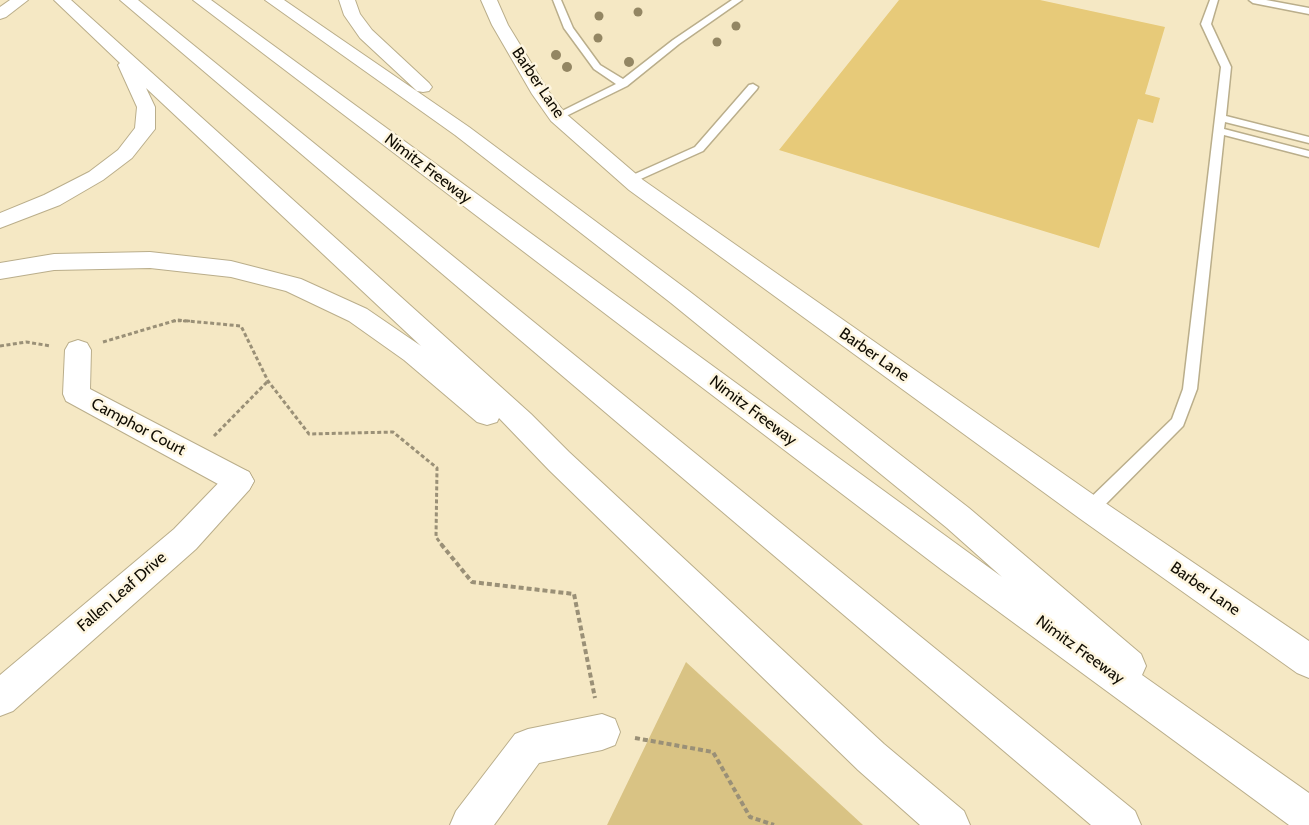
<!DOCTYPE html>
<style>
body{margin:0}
canvas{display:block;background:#f5e8c4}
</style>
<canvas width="1309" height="825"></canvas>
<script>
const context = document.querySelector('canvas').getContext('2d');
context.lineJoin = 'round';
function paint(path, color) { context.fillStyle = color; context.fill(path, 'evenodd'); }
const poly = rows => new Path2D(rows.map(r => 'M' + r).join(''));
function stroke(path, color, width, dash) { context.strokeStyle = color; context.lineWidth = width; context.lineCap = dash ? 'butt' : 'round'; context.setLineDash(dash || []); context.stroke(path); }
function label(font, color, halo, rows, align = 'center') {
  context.font = font + ' Cabin,sans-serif'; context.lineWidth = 5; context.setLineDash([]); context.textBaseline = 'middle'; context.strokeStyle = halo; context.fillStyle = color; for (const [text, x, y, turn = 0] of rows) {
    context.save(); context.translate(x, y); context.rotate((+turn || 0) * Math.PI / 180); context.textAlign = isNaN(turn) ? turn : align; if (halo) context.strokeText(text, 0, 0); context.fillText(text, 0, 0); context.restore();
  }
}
const green = poly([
 [686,662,863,825,607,825]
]);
const building = poly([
 [899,0,1040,0,1165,27,1145,94,1160,98,1153,123,1138,119,1099,248,779,150]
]);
const pathFar2 = poly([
 [173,321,190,321]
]);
const pathFar1 = poly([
 [103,342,177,320,241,326,268,381,309,434,393,432,437,468,436,537,442,545],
 [0,346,26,342,51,346],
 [214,436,268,381]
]);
const path = poly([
 [441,544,472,582,574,594,595,698],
 [635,738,713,752,750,817,774,825]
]);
const service = poly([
 [553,0,561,0,573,28,600,65,623,79,673,40,732,0,742,0,679,44,627,86,558,120,553,117,554,115,616,84,594,69,564,28,553,0],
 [1210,0,1218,0,1211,24,1231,67,1226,116,1309,137,1309,143,1225,122,1224,129,1309,151,1309,157,1224,135,1197,389,1183,426,1096,514,1090,516,1084,514,1082,509,1084,504,1172,419,1183,389,1221,67,1201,24,1210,0],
 [1249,0,1266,0,1309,8,1309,14,1253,3,1249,0],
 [753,84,758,87,757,89,703,151,634,182,626,182,624,180,626,178,695,147,749,85,753,84]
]);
const minor = poly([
 [78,340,87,343,91,350,90,389,249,472,254,481,249,490,239,494,229,490,66,401,63,394,65,350,69,343,78,340],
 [602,714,615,719,620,732,615,745,602,750,539,763,494,825,450,825,456,811,515,734,528,729,602,714]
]);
const tertiary = poly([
 [481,0,497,0,508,25,549,92,565,113,643,180,1101,500,1309,641,1309,678,1297,673,1079,518,629,190,551,121,532,94,492,25,481,0],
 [239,468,249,472,254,481,249,490,196,549,13,711,0,716,0,675,174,529,229,472,239,468]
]);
const trunk = poly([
 [10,0,28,0,6,17,0,19,0,7,10,0]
]);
const motorway = poly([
 [54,0,71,0,531,414,569,452,884,744,964,811,970,825,920,825,858,770,549,470,499,418,497,422,487,425,477,422,404,360,349,321,286,291,231,277,150,268,54,270,0,279,0,263,54,254,150,252,231,261,301,279,367,309,421,346,146,88,155,107,155,129,132,158,103,180,60,205,0,228,0,213,44,195,89,172,118,150,135,128,137,107,118,65,120,63,54,0],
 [120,0,138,0,1135,811,1141,825,1091,825,120,0],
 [193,0,211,0,1002,577,947,528,671,303,455,135,265,0,284,0,469,127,689,291,969,508,1141,654,1146,666,1142,675,1309,793,1309,825,1289,825,942,570,193,0],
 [339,0,355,0,360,14,372,30,429,83,432,87,429,91,423,92,417,91,360,38,344,15,339,0]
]);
const trees = [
 [638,12,4.5],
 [599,16,4.5],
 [736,26,4.5],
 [598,38,4.5],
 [717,42,4.5],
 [556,55,5],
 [629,62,5],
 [567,67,5]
];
const streetNames = [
 ["Barber Lane",538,83,56],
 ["Nimitz Freeway",428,169,37],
 ["Barber Lane",874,355,35],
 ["Nimitz Freeway",753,411,37],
 ["Camphor Court",138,427,28],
 ["Barber Lane",1205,589,35],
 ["Fallen Leaf Drive",122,592,-41],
 ["Nimitz Freeway",1080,650,36]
];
paint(green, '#d9c384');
paint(building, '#e7ca79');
stroke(service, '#baae8b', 3);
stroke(minor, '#baae8b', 2);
stroke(tertiary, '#baae8b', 2);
stroke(trunk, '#baae8b', 2);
stroke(motorway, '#baae8b', 2);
stroke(pathFar2, '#9a9077', 2.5, [3, 2]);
stroke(pathFar1, '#9a9077', 3, [4, 2.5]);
stroke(path, '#9a9077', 4, [5, 3]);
paint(service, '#fff');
paint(minor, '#fff');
paint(tertiary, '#fff');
paint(trunk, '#fff');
paint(motorway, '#fff');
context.fillStyle = '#938663';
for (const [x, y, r] of trees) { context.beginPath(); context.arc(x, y, r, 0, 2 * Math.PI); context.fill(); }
label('16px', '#110d03', '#fef6e0', streetNames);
</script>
